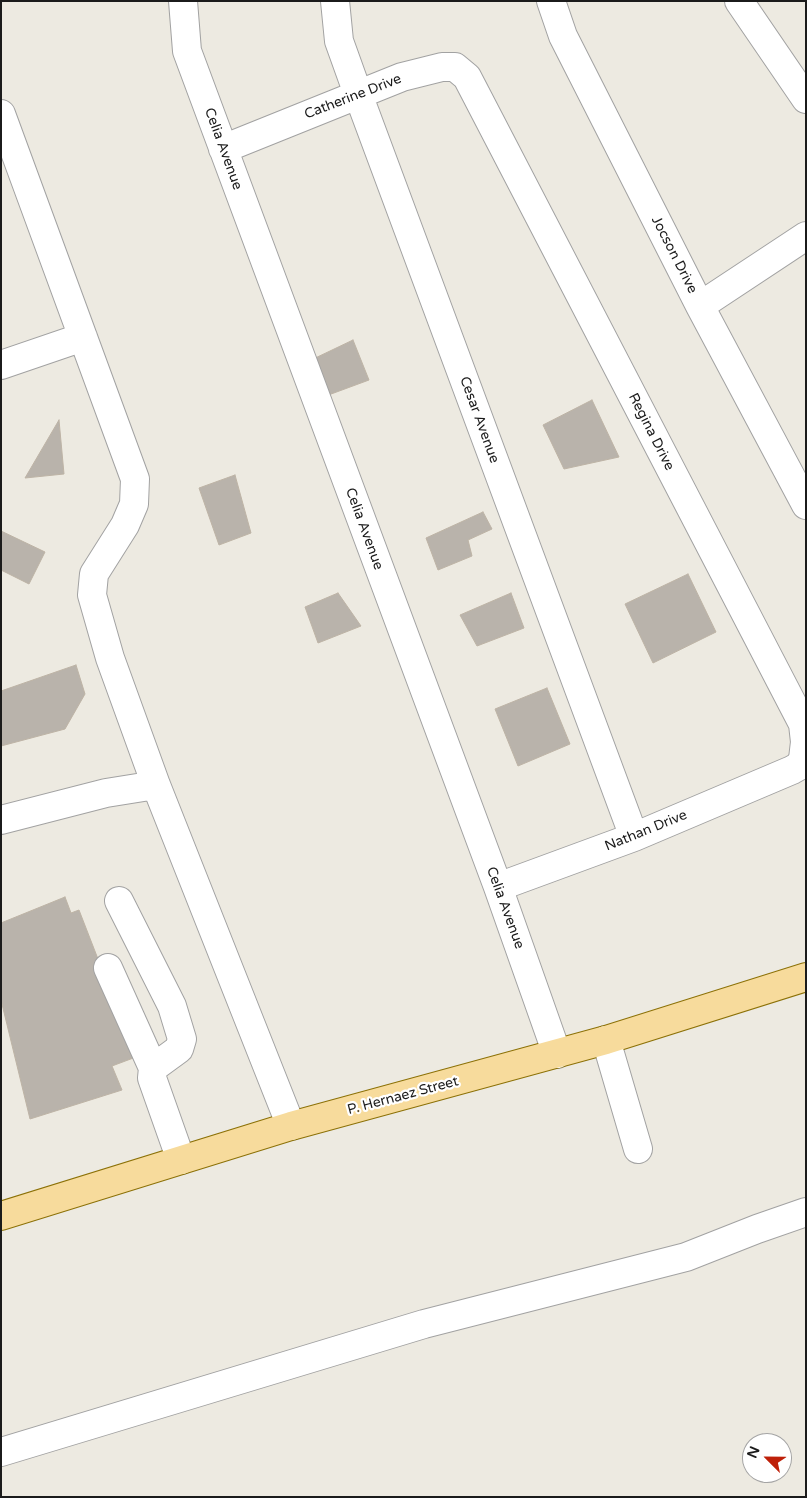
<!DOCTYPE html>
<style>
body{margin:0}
#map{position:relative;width:807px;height:1498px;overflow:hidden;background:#edeae1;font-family:"Varela Round",sans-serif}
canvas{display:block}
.frame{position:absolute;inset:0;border:2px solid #1b1b1b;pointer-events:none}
.north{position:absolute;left:742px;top:1433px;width:50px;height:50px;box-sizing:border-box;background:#fff;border:1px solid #a4a4a4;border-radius:50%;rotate:293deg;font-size:14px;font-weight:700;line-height:20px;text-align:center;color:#1b1b1b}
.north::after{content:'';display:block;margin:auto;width:18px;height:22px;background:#be2009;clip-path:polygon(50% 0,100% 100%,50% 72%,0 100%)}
</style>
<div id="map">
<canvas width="807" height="1498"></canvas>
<div class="frame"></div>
<div class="north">N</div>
</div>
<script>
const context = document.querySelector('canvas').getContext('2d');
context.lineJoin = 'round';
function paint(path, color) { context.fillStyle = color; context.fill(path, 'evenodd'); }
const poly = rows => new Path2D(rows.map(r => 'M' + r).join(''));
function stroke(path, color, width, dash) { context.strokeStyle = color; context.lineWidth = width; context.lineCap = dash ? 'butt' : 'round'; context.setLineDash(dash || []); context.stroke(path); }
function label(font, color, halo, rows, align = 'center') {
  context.font = font + ' "Varela Round",sans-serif'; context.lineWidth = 4.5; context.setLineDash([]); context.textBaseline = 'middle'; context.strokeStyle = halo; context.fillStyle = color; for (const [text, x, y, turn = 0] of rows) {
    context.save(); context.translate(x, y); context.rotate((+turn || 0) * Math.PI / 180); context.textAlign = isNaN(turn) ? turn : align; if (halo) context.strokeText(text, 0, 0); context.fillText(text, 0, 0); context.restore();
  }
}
const building = poly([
 [353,340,369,380,323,397,309,361,353,340],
 [592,400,619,457,564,469,543,425,592,400],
 [59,420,64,474,25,478,59,420],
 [235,475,251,533,219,545,199,488,235,475],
 [483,512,492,529,468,540,472,556,438,570,426,538,483,512],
 [1,531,45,552,29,584,1,570,1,531],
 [688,574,716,632,653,663,625,604,688,574],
 [338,593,361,626,318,643,305,607,338,593],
 [511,593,524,628,477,646,460,615,511,593],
 [76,665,85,694,65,729,1,746,1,691,76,665],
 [547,688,570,744,518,766,495,709,547,688],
 [65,897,71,913,79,910,136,1057,112,1066,122,1090,30,1119,1,1000,1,923,65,897]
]);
const minor = poly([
 [183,1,187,51,498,887,557,1054],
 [335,1,339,41,358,94,634,837],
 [551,1,563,36,700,306,806,505],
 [739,1,806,99],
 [1,114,135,479,134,504,125,525,94,574,92,595,110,658,156,785,291,1126],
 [223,149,402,77,442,67,455,67,467,77,803,724,805,742,803,759,799,766,792,770,634,837,498,887],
 [700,306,806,236],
 [1,365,83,337],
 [1,820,106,793,156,785],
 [119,901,172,1006,182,1039,179,1049,153,1068,152,1078,181,1160],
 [108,968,153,1068],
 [606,1040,638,1149],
 [1,1452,424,1324,686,1257,757,1229,806,1212]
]);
const major = poly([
 [1,1216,291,1126,606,1040,806,977]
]);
const streetNames = [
 ["Catherine Drive",353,97,-21],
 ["Celia Avenue",223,149,70],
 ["Jocson Drive",674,255,63],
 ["Cesar Avenue",479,420,70],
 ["Regina Drive",651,432,63],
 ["Celia Avenue",364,529,70],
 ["Nathan Drive",646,831,-22],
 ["Celia Avenue",505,908,70],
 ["P. Hernaez Street",403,1096,-15]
];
paint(building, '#b9b3ab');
stroke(building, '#bdb3a5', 1);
stroke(minor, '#a2a2a2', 30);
stroke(major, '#8c7107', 30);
stroke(minor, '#fff', 28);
stroke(major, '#f7db9c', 28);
label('14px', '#1b1b1b', '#fff', streetNames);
</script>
